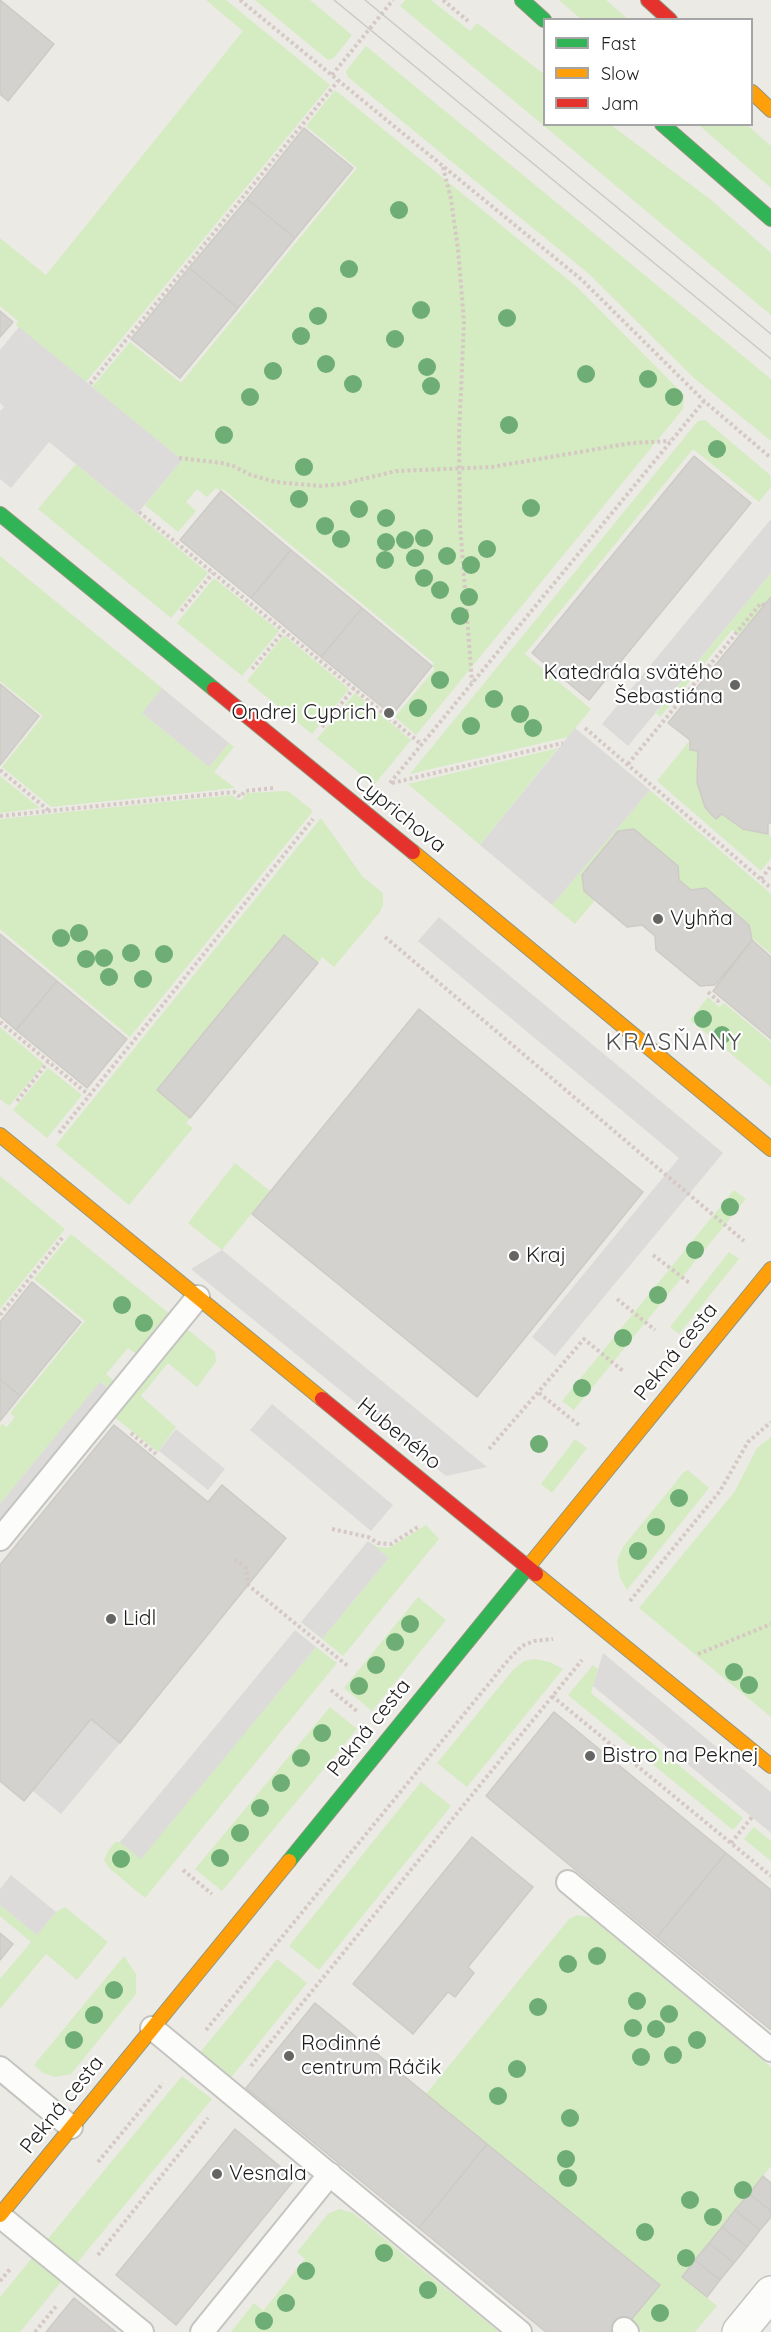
<!DOCTYPE html>
<meta charset="utf-8">
<style>
body{margin:0}
#map{position:relative;width:771px;height:2332px;overflow:hidden;background:#ebeae5;font-family:Quicksand,sans-serif}
canvas{display:block}
.legend{position:absolute;left:543px;top:18px;width:210px;height:108px;box-sizing:border-box;background:#fff;border:2px solid #a5a5a5;margin:0;padding:8px 10px;list-style:none;font-size:18px;color:#1d1d1d}
.legend li{display:flex;align-items:center;gap:12px;height:30px}
.legend b{width:30px;border:2px solid #a5a5a5}
</style>
<div id="map">
<canvas width="771" height="2332"></canvas>
<ul class="legend">
<li><b style="height:8px;background:#30b455"></b>Fast</li>
<li><b style="height:8px;background:#ff9f0a"></b>Slow</li>
<li><b style="height:8px;background:#e5322d"></b>Jam</li>
</ul>
</div>
<script>
const context = document.querySelector('canvas').getContext('2d');
context.lineJoin = 'round';
function paint(path, color) { context.fillStyle = color; context.fill(path, 'evenodd'); }
const poly = rows => new Path2D(rows.map(r => 'M' + r).join(''));
function stroke(path, color, width, dash) { context.strokeStyle = color; context.lineWidth = width; context.lineCap = dash ? 'butt' : 'round'; context.setLineDash(dash || []); context.stroke(path); }
function label(font, color, halo, rows, align = 'center') {
  context.font = font + ' Quicksand,sans-serif'; context.lineWidth = 4.5; context.setLineDash([]); context.textBaseline = 'middle'; context.strokeStyle = halo; context.fillStyle = color; for (const [text, x, y, turn = 0] of rows) {
    context.save(); context.translate(x, y); context.rotate((+turn || 0) * Math.PI / 180); context.textAlign = isNaN(turn) ? turn : align; if (halo) context.strokeText(text, 0, 0); context.fillText(text, 0, 0); context.restore();
  }
}
const grass = poly([
 [206,0,226,0,330,85,86,382,16,325,18,321,0,306,0,238,46,275,243,31],
 [255,0,310,0,352,35,334,58,328,60],
 [405,0,431,0,470,31,477,23,544,74,544,124,611,125,710,199,771,253,771,315,400,6],
 [559,0,606,0,628,19,581,19],
 [366,46,771,379,771,441,694,378,588,273,348,77,346,71],
 [335,90,577,287,684,395,683,409,416,735,395,717,435,669,432,666,434,663,223,489,221,491,216,488,207,497,197,489,186,502,196,511,178,532,145,505,182,460,92,387,130,342,181,383,357,168,306,126],
 [699,125,747,125,771,146,771,188],
 [705,420,770,475,771,487,759,502,693,449,525,654,591,709,568,737,410,774,698,421],
 [76,464,208,573,171,618,38,509],
 [0,556,162,688,142,713,209,767,229,743,234,747,214,772,235,788,51,807,2,767,43,716,0,681],
 [771,573,771,597,739,635,732,630,660,717,656,713],
 [214,578,279,631,242,676,177,623],
 [284,635,349,689,312,734,247,681],
 [355,693,411,740,374,785,317,739],
 [690,740,690,750,698,751,697,782,705,807,711,814,716,819,722,814,743,829,768,834,771,837,771,858,761,871,657,781],
 [558,748,480,845,408,784],
 [0,776,40,808,0,813],
 [650,790,771,894,771,954,751,937,749,924,706,888,691,890,679,880,678,866,634,829,618,831,582,874,584,891,595,900,575,924,552,905],
 [288,791,313,811,130,1037,0,929,0,819,232,795,240,801,247,793],
 [321,818,363,877,383,893,383,905,380,912,334,967,322,957,318,963,284,936,157,1089,190,1118,186,1123,193,1128,129,1205,56,1145],
 [708,997,719,1007,724,1003,771,1042,771,1087,690,1020],
 [0,1027,44,1064,9,1106,0,1099],
 [48,1068,82,1095,47,1138,13,1110],
 [235,1163,270,1191,222,1250,188,1223],
 [0,1176,65,1229,0,1309],
 [734,1190,746,1199,574,1410,562,1401],
 [71,1234,171,1315,138,1355,128,1348,106,1374,115,1382,110,1389,101,1382,0,1504,0,1426,2,1424,7,1427,15,1417,10,1413,85,1321,34,1279],
 [729,1252,739,1259,679,1334,670,1327],
 [186,1328,215,1352,216,1362,197,1387,168,1363,141,1396,176,1427,158,1452,113,1416],
 [771,1437,771,1717,639,1608,735,1491,757,1448],
 [575,1439,587,1448,552,1493,541,1484],
 [688,1470,709,1488,627,1590,620,1578,617,1561,623,1547,684,1472],
 [426,1525,439,1539,343,1656,322,1639,389,1558,368,1541,378,1547,389,1548],
 [418,1597,446,1620,372,1711,344,1688],
 [316,1647,337,1663,145,1898,109,1868,104,1860,108,1851,115,1842,120,1842,141,1858],
 [535,1659,550,1662,563,1669,467,1787,437,1763,514,1669,524,1661],
 [593,1665,598,1669,591,1693,743,1818,733,1830,568,1695],
 [330,1707,357,1729,222,1891,195,1869],
 [421,1782,451,1806,319,1970,289,1946],
 [754,1827,771,1841,771,1861,744,1839],
 [0,1905,37,1935,56,1912,65,1907,108,1942,77,1980,46,1954,0,2009,0,1979,31,1942,0,1916],
 [578,1915,591,1918,771,2067,771,2166,682,2277,717,2306,695,2332,643,2332,630,2321,659,2284,426,2094,569,1919],
 [124,1956,136,1974,136,1994,71,2074,56,2077,43,2073,34,2065],
 [277,1959,307,1983,229,2080,198,2055],
 [182,2076,212,2099,77,2263,47,2240],
 [339,2209,353,2213,499,2332,231,2332,254,2303,263,2311,305,2259,297,2252,328,2214],
 [32,2258,61,2282,20,2332,0,2332,0,2297]
]);
const parking = poly([
 [19,327,182,460,137,514,49,442,11,488,0,479,0,411,4,407,0,403,0,350],
 [771,519,771,573,628,746,602,724],
 [162,688,229,743,209,767,142,713],
 [575,728,650,790,552,905,480,845],
 [439,917,723,1153,555,1356,532,1337,679,1158,418,941],
 [222,1250,487,1467,446,1476,191,1269],
 [100,1382,110,1389,0,1524,0,1504],
 [272,1404,393,1505,371,1531,250,1430],
 [176,1429,225,1469,208,1490,159,1451],
 [368,1541,389,1558,322,1639,301,1622],
 [295,1630,316,1647,141,1859,120,1842],
 [603,1653,771,1792,771,1833,593,1686],
 [91,1719,120,1743,61,1814,33,1791],
 [11,1875,56,1912,37,1935,0,1905,0,1889]
]);
const building = poly([
 [0,0,54,44,8,101,0,94,0,0],
 [304,128,353,168,295,238,247,199,304,128],
 [247,199,295,238,238,308,189,268,247,199],
 [189,268,238,308,180,378,131,339,189,268],
 [0,311,13,322,0,337,0,311],
 [694,456,751,503,589,700,532,653,694,456],
 [221,491,291,550,251,598,180,540,221,491],
 [291,550,362,608,321,657,251,598,291,550],
 [771,597,771,823,768,823,768,834,743,829,722,814,716,819,711,814,705,807,697,782,698,751,690,750,690,740,668,723,771,597],
 [362,608,432,666,392,715,321,657,362,608],
 [0,684,39,716,0,765,0,684],
 [634,829,678,866,679,880,691,890,706,888,749,925,752,940,715,985,700,986,656,950,655,936,649,931,642,925,627,927,584,891,582,875,618,831,634,829],
 [0,934,57,981,16,1030,0,1016,0,934],
 [284,935,318,963,190,1118,157,1090,284,935],
 [752,940,771,957,771,1039,713,991,752,940],
 [57,981,127,1039,87,1088,16,1030,57,981],
 [419,1009,643,1192,477,1397,252,1214,419,1009],
 [32,1282,81,1322,20,1396,0,1379,0,1322,32,1282],
 [0,1379,20,1396,0,1421,0,1379],
 [114,1425,208,1502,222,1485,286,1538,120,1743,91,1719,24,1801,0,1781,0,1565,114,1425],
 [554,1712,726,1853,657,1937,486,1796,554,1712],
 [472,1837,533,1887,468,1967,474,1973,455,1997,448,1992,413,2034,353,1984,472,1837],
 [726,1853,771,1890,771,2030,657,1937,726,1853],
 [0,1933,13,1944,0,1960,0,1933],
 [315,2003,487,2144,419,2228,246,2088,315,2003],
 [235,2129,295,2179,176,2325,116,2275,235,2129],
 [487,2144,660,2285,621,2332,546,2332,419,2228,487,2144],
 [763,2176,771,2183,771,2211,749,2194,763,2176],
 [749,2194,771,2211,771,2217,760,2230,735,2210,749,2194],
 [735,2210,760,2230,747,2247,722,2227,735,2210],
 [722,2227,747,2247,734,2263,709,2243,722,2227],
 [709,2243,734,2263,720,2280,695,2260,709,2243],
 [695,2260,720,2280,707,2297,682,2277,695,2260],
 [74,2298,116,2332,46,2332,74,2298]
]);
const path = poly([
 [240,0,582,280,704,401,771,458],
 [443,0,468,21],
 [332,75,393,0],
 [443,167,451,199,458,249,464,322,459,436,460,524,472,682],
 [90,384,338,81],
 [179,458,222,463,233,466,251,475,276,482,321,486,342,484,396,471,492,467,632,443,670,441],
 [139,512,421,744],
 [181,611,213,573],
 [252,669,284,631],
 [322,727,354,688],
 [585,728,771,888],
 [628,764,761,603,764,605],
 [0,770,48,810],
 [390,783,704,401],
 [392,783,563,743],
 [0,816,234,792,240,797,245,791,274,788],
 [761,879,771,866],
 [385,937,744,1241],
 [708,992,718,1001,721,997],
 [0,1022,89,1095],
 [17,1101,48,1062],
 [59,1133,313,819],
 [653,1255,691,1284],
 [617,1299,655,1330],
 [0,1315,63,1237],
 [539,1393,580,1426],
 [131,1433,156,1454],
 [489,1449,584,1339,623,1371],
 [332,1529,368,1537,378,1543,391,1544,418,1527],
 [235,1559,246,1568,248,1585,349,1667],
 [630,1601,720,1491,748,1442,771,1422],
 [698,1654,771,1624],
 [331,1690,358,1712],
 [552,1696,771,1876],
 [731,1843,752,1817],
 [183,1870,212,1894],
 [206,2030,509,1659,522,1646,534,1641,553,1639],
 [251,2066,582,1660],
 [98,2162,163,2083],
 [98,2255,208,2118],
 [0,2281,11,2268],
 [35,2332,57,2305]
]);
const lane = poly([
 [0,1539,198,1297],
 [568,1882,771,2050],
 [152,2028,520,2332],
 [0,2068,71,2127],
 [0,2216,142,2332],
 [624,2329,627,2332],
 [202,2332,330,2174]
]);
const street = poly([
 [739,2332,771,2293]
]);
const fast = poly([
 [522,0,544,20],
 [662,124,771,219],
 [0,514,214,689],
 [289,1861,528,1567]
]);
const slow = poly([
 [752,92,771,110],
 [413,852,771,1149],
 [0,1135,322,1399],
 [528,1567,771,1269],
 [536,1574,771,1766],
 [0,2215,289,1861]
]);
const jam = poly([
 [648,0,670,20],
 [214,689,413,852],
 [322,1399,536,1574]
]);
const tram = poly([
 [334,0,771,359],
 [365,0,771,334]
]);
const trees = [
 [399,210],
 [349,269],
 [421,310],
 [318,316],
 [507,318],
 [301,336],
 [395,339],
 [326,364],
 [427,367],
 [273,371],
 [586,374],
 [648,379],
 [353,384],
 [431,386],
 [250,397],
 [674,397],
 [509,425],
 [224,435],
 [717,449],
 [304,467],
 [299,499],
 [531,508],
 [359,509],
 [386,518],
 [325,526],
 [424,538],
 [341,539],
 [405,540],
 [386,542],
 [487,549],
 [447,556],
 [415,558],
 [385,560],
 [471,565],
 [424,578],
 [440,590],
 [469,597],
 [460,616],
 [440,680],
 [494,699],
 [418,708],
 [520,714],
 [471,726],
 [533,728],
 [79,933],
 [61,938],
 [131,953],
 [164,954],
 [104,958],
 [86,959],
 [109,977],
 [143,979],
 [703,1019],
 [722,1035],
 [730,1207],
 [695,1250],
 [658,1295],
 [122,1305],
 [144,1323],
 [623,1338],
 [582,1388],
 [539,1444],
 [679,1498],
 [656,1527],
 [638,1551],
 [410,1624],
 [395,1642],
 [376,1665],
 [734,1672],
 [749,1685],
 [359,1686],
 [322,1733],
 [301,1758],
 [281,1783],
 [260,1808],
 [240,1833],
 [220,1858],
 [121,1859],
 [597,1956],
 [568,1964],
 [114,1990],
 [637,2001],
 [538,2007],
 [669,2014],
 [94,2015],
 [633,2028],
 [656,2029],
 [74,2040],
 [697,2040],
 [673,2055],
 [641,2057],
 [517,2069],
 [498,2096],
 [570,2118],
 [566,2159],
 [568,2178],
 [743,2190],
 [690,2200],
 [713,2217],
 [645,2232],
 [384,2253],
 [686,2258],
 [306,2271],
 [428,2290],
 [286,2303],
 [660,2313],
 [264,2321]
];
const markers = [
 [735,685,6,"#656563"],
 [389,713,6,"#656563"],
 [658,919,6,"#656563"],
 [514,1256,6,"#656563"],
 [111,1619,6,"#656563"],
 [590,1756,6,"#656563"],
 [289,2056,6,"#656563"],
 [217,2174,6,"#656563"]
];
const poiNames = [
 ["Katedrála svätého",723,673,"right"],
 ["Šebastiána",723,697,"right"],
 ["Ondrej Cyprich",377,713,"right"],
 ["Vyhňa",670,919],
 ["Kraj",526,1256],
 ["Lidl",123,1619],
 ["Bistro na Peknej",602,1756],
 ["Rodinné",301,2044],
 ["centrum Ráčik",301,2068],
 ["Vesnala",229,2174]
];
const streetNames = [
 ["Cyprichova",400,814,39],
 ["Pekná cesta",676,1352,-51],
 ["Hubeného",399,1434,39],
 ["Pekná cesta",369,1728,-51],
 ["Pekná cesta",62,2105,-51]
];
const quarterNames = [
 ["KRASŇANY",674,1043]
];
paint(grass, '#d5ebc2');
paint(parking, '#dcdbd9');
paint(building, '#d3d2ce');
stroke(building, '#cecbc6', 1.5);
stroke(lane, '#c4c4c1', 26);
stroke(street, '#c4c4c1', 36);
stroke(fast, '#92957d', 16);
stroke(slow, '#92957d', 16);
stroke(jam, '#92957d', 16);
stroke(path, '#d6c8c4', 4, [3, 3]);
stroke(lane, '#fcfcfb', 22);
stroke(street, '#fcfcfb', 33);
stroke(fast, '#30b455', 14);
stroke(slow, '#ff9f0a', 14);
stroke(jam, '#e5322d', 14);
stroke(tram, '#cacac9', 1.5);
context.fillStyle = '#6eae75';
for (const [x, y] of trees) { context.beginPath(); context.arc(x, y, 9, 0, 2 * Math.PI); context.fill(); }
for (const [x, y, r, color] of markers) { const dot = new Path2D(); dot.arc(x, y, r, 0, 2 * Math.PI); context.fillStyle = color; context.fill(dot); stroke(dot, '#fff', 2); }
label('21px', '#1d1d1d', '#fff', poiNames, 'left');
label('21px', '#1d1d1d', '#fff', streetNames);
context.letterSpacing = '1.5px';
label('24px', '#505050', '#fff', quarterNames);
context.letterSpacing = '0px';
</script>
